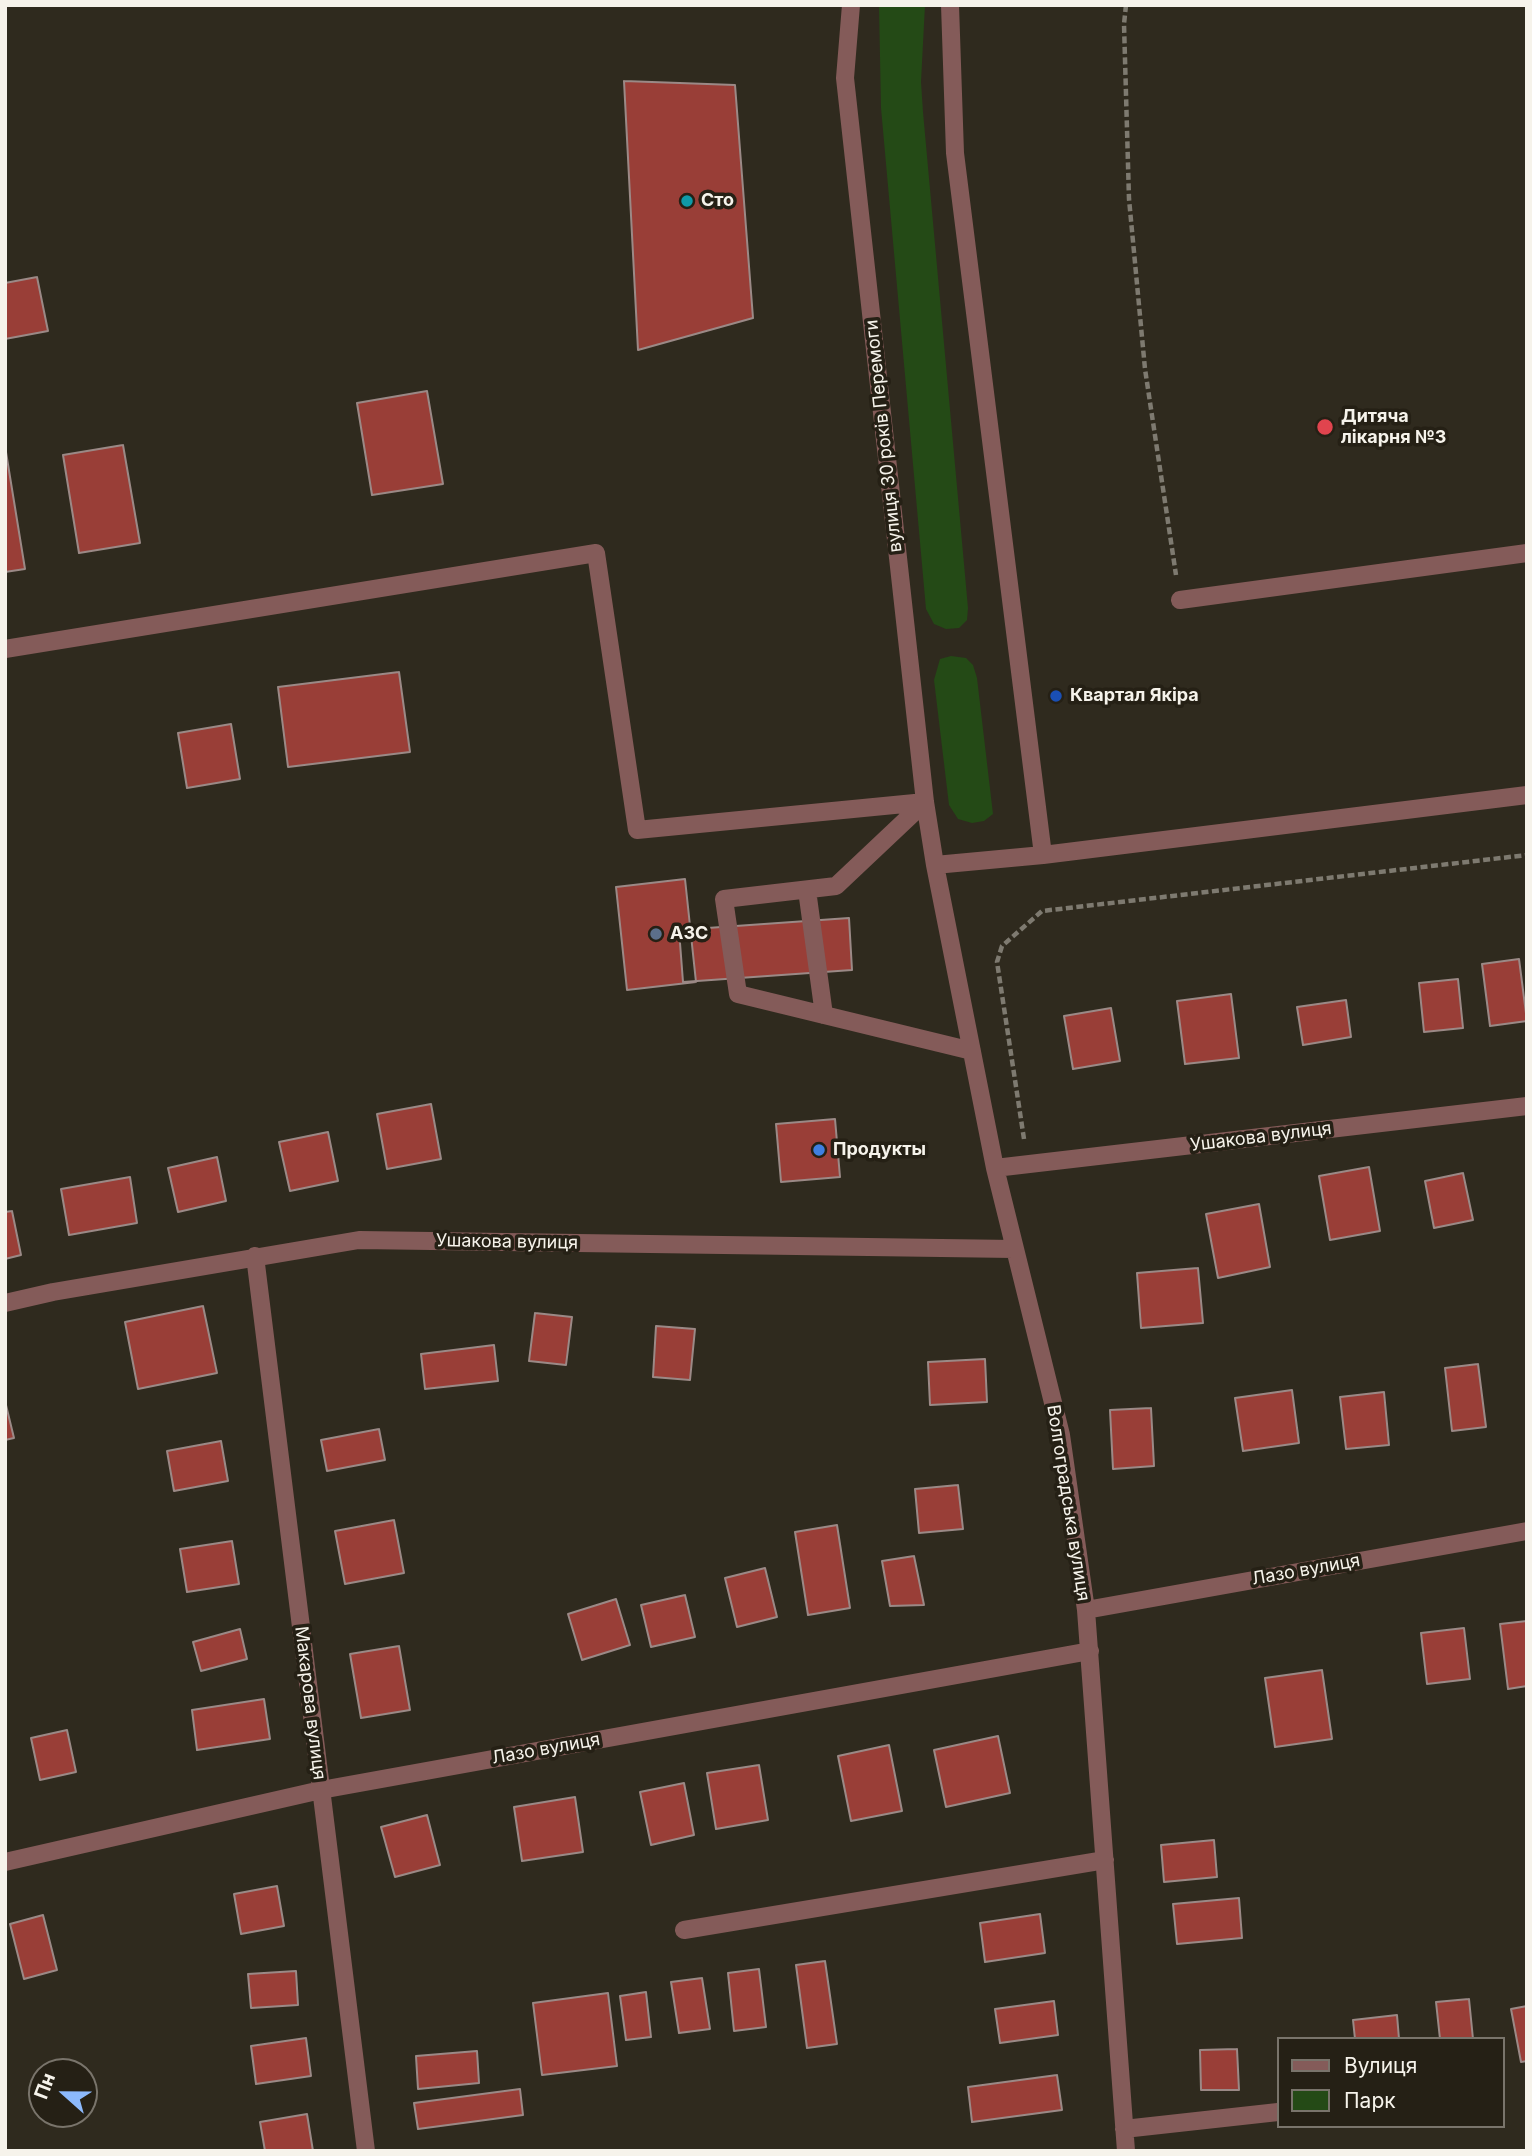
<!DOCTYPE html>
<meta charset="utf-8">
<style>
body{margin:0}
#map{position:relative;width:1532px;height:2156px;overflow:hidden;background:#2f2a1e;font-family:Inter,sans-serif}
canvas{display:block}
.frame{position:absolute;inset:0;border:7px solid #f6f3eb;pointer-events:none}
.legend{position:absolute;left:1277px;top:2037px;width:228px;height:91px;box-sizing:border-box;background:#252015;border:2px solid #79746b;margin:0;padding:9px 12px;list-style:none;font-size:21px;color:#f6f3eb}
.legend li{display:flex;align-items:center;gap:14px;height:35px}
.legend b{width:35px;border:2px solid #79746b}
.north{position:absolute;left:28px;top:2058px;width:70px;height:70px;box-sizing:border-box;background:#252015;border:2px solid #79746b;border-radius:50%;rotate:291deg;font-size:19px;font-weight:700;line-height:28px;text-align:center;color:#f6f3eb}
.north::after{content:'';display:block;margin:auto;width:24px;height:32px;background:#8cb9fc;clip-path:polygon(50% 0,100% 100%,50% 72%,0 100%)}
</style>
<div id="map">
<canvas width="1532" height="2156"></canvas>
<div class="frame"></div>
<ul class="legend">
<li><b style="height:9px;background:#845b59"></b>Вулиця</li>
<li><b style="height:19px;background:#244a16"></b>Парк</li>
</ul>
<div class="north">Пн</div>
</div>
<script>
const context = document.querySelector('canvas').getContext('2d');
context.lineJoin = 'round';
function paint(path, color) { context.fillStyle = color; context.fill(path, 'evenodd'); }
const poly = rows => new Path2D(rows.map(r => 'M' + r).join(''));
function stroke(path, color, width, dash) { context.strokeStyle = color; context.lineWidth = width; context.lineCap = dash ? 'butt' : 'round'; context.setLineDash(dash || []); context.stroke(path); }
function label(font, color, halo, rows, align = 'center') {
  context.font = font + ' Inter,sans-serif'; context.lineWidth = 7; context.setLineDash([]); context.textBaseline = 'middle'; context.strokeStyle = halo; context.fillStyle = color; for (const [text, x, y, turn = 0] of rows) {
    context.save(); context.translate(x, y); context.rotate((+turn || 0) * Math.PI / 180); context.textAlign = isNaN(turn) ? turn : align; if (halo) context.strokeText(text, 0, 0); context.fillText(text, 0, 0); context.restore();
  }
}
const green = poly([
 [879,5,925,5,921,82,923,112,968,608,967,620,959,628,946,629,934,624,926,609,881,108],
 [951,656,966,658,973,665,977,678,993,814,984,821,972,823,958,819,949,805,934,680,940,659]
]);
const building = poly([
 [624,81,735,85,753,318,638,350,624,81],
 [37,277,48,331,5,339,5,283,37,277],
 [427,391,443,484,372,495,357,403,427,391],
 [123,445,140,543,79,553,63,455,123,445],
 [5,446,25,569,5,572,5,446],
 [399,672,410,752,288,767,278,687,399,672],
 [231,724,240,779,187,788,178,733,231,724],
 [685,879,696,982,627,990,616,887,685,879],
 [849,918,852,970,683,982,679,930,849,918],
 [1519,959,1527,1021,1490,1026,1482,964,1519,959],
 [1458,979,1463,1028,1424,1032,1419,983,1458,979],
 [1231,994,1239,1058,1185,1064,1177,1001,1231,994],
 [1346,1000,1351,1037,1303,1045,1297,1007,1346,1000],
 [1111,1008,1120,1061,1073,1069,1064,1016,1111,1008],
 [431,1104,441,1159,387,1169,377,1114,431,1104],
 [835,1119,840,1177,781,1182,776,1124,835,1119],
 [328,1132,338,1181,290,1191,279,1142,328,1132],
 [217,1157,226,1201,178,1212,168,1168,217,1157],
 [1369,1167,1380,1231,1330,1240,1319,1176,1369,1167],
 [1463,1173,1473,1220,1434,1228,1425,1181,1463,1173],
 [130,1177,137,1223,69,1235,61,1189,130,1177],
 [1259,1204,1270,1267,1218,1278,1206,1214,1259,1204],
 [12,1211,21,1255,5,1259,5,1212,12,1211],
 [1198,1268,1203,1323,1141,1328,1137,1273,1198,1268],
 [203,1306,217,1373,138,1389,125,1322,203,1306],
 [535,1313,572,1317,566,1365,529,1361,535,1313],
 [656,1326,695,1329,690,1380,653,1377,656,1326],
 [494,1345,498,1381,425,1389,421,1354,494,1345],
 [985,1359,987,1402,930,1405,928,1362,985,1359],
 [1478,1364,1486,1427,1452,1431,1445,1368,1478,1364],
 [1292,1390,1299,1443,1243,1451,1235,1398,1292,1390],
 [1384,1392,1389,1445,1346,1449,1340,1397,1384,1392],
 [5,1401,14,1438,5,1440,5,1401],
 [1151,1408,1154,1466,1113,1469,1110,1410,1151,1408],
 [379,1429,385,1460,327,1471,321,1440,379,1429],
 [221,1441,228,1481,174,1491,167,1451,221,1441],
 [958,1485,963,1529,919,1533,915,1489,958,1485],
 [394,1520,404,1573,345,1584,335,1531,394,1520],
 [837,1525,850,1608,808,1615,795,1532,837,1525],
 [232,1541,239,1584,187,1592,180,1549,232,1541],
 [914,1556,924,1605,890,1606,882,1561,914,1556],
 [765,1568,777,1617,737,1627,725,1578,765,1568],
 [685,1595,695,1637,651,1647,641,1605,685,1595],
 [616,1599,630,1645,582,1660,568,1614,616,1599],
 [1527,1621,1527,1686,1508,1689,1500,1624,1527,1621],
 [1464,1628,1470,1679,1427,1684,1421,1633,1464,1628],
 [240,1629,247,1659,201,1671,193,1642,240,1629],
 [399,1646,410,1710,361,1718,350,1654,399,1646],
 [1322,1670,1332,1739,1275,1747,1265,1678,1322,1670],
 [264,1699,270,1739,197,1750,192,1710,264,1699],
 [67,1730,76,1772,40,1780,31,1738,67,1730],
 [998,1736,1010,1793,946,1807,934,1750,998,1736],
 [889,1745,902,1811,851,1821,838,1756,889,1745],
 [759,1765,768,1820,716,1829,707,1773,759,1765],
 [684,1783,694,1835,651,1845,640,1792,684,1783],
 [575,1797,583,1852,522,1861,514,1807,575,1797],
 [427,1815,440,1865,395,1877,381,1827,427,1815],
 [1214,1840,1217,1877,1164,1882,1161,1845,1214,1840],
 [277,1886,284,1926,241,1934,234,1894,277,1886],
 [1239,1898,1242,1938,1177,1944,1173,1904,1239,1898],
 [1040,1914,1045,1953,985,1962,980,1923,1040,1914],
 [43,1915,57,1970,24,1979,10,1924,43,1915],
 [825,1961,837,2044,807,2048,796,1965,825,1961],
 [759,1969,766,2027,734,2031,728,1973,759,1969],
 [296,1971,298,2005,251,2008,248,1974,296,1971],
 [702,1978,710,2029,679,2033,671,1982,702,1978],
 [646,1992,651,2037,626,2040,620,1996,646,1992],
 [608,1993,617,2066,542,2075,533,2003,608,1993],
 [1469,1999,1473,2039,1440,2039,1436,2002,1469,1999],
 [1054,2001,1058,2035,1000,2043,995,2009,1054,2001],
 [1527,2006,1527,2061,1521,2062,1511,2009,1527,2006],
 [1397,2015,1399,2039,1355,2039,1353,2020,1397,2015],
 [306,2038,311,2076,256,2084,251,2046,306,2038],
 [1237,2049,1239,2090,1201,2090,1200,2050,1237,2049],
 [477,2051,479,2083,418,2089,416,2056,477,2051],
 [1057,2075,1062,2110,972,2122,968,2087,1057,2075],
 [520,2089,523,2115,418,2129,414,2103,520,2089],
 [307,2114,313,2151,265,2151,260,2122,307,2114]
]);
const path = poly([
 [1126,5,1124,24,1129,199,1145,369,1176,575],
 [1024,1139,997,962,1002,946,1042,911,1527,855]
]);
const minor = poly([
 [851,5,845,78,925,802,935,865,995,1168,1061,1435,1086,1610,1126,2151],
 [950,5,955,153,1043,855],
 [1180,600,1527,553],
 [5,649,596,553,637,830,925,802],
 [925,802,836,886,724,899,738,994,972,1051],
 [935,865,1043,855,1527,795],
 [807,890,824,1015],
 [995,1168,1527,1106],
 [255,1256,366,2151],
 [5,1303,53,1292,359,1240,1014,1249],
 [1086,1610,1527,1531],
 [5,1862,321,1790,1090,1651],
 [684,1930,1105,1860],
 [1124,2129,1278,2112]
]);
const markers = [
 [687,201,7,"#0f9aa8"],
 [1325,427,9,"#e0444e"],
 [1056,696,7,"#1a4fb4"],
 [656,934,7,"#5c6f8a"],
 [819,1150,7,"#3f7fe0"]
];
const poiNames = [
 ["Сто",701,201],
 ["Дитяча",1341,417],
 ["лікарня №3",1341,438],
 ["Квартал Якіра",1070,696],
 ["АЗС",670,934],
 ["Продукты",833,1150]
];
const streetNames = [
 ["вулиця 30 років Перемоги",884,436,-96],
 ["Ушакова вулиця",1261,1137,-7],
 ["Ушакова вулиця",507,1242,1],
 ["Волгоградська вулиця",1068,1503,81],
 ["Лазо вулиця",1306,1570,-10],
 ["Макарова вулиця",310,1703,83],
 ["Лазо вулиця",546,1749,-10]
];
paint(green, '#244a16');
paint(building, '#993e37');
stroke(building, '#9b8986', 2);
stroke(path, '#7e7a70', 4.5, [7, 3.5]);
stroke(minor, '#845b59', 18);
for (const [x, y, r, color] of markers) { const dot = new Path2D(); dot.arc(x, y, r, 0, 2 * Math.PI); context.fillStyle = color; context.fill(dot); stroke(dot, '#252015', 2.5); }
label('bold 18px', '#f6f3eb', '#252015', poiNames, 'left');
label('18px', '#f6f3eb', '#252015', streetNames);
</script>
